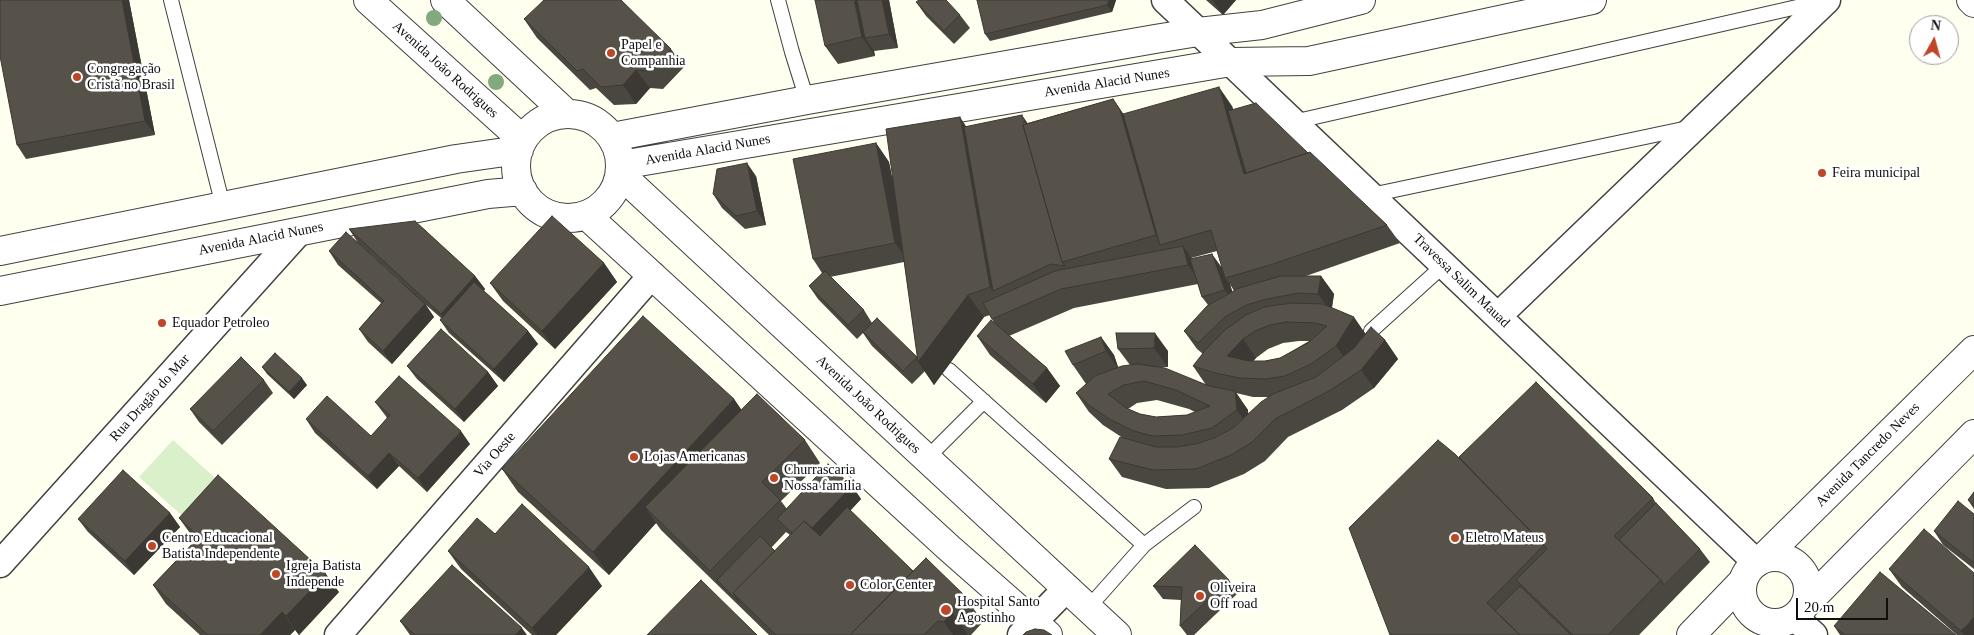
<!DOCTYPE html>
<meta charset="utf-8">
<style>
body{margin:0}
#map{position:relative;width:1974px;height:635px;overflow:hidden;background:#feffee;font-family:"Times New Roman",serif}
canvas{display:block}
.north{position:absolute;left:1909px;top:15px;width:50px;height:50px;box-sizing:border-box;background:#fff;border:1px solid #9f9f9f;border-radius:50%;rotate:7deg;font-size:14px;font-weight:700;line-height:20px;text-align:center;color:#0e0e0e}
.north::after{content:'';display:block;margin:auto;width:18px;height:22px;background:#bd4726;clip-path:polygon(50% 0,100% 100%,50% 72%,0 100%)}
.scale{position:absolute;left:1796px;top:598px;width:92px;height:22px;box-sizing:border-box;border:2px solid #0e0e0e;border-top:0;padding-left:6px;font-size:15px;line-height:18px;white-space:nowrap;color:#0e0e0e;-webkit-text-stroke:4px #fff;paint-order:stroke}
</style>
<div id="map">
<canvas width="1974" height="635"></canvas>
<div class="north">N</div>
<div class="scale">20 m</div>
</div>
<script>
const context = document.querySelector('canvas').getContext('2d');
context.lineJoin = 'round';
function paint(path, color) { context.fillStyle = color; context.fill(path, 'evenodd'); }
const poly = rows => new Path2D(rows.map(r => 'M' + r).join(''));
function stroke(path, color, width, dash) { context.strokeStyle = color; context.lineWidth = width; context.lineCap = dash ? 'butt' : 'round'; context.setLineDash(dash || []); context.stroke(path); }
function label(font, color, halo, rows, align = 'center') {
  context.font = font + ' "Times New Roman",serif'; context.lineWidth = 5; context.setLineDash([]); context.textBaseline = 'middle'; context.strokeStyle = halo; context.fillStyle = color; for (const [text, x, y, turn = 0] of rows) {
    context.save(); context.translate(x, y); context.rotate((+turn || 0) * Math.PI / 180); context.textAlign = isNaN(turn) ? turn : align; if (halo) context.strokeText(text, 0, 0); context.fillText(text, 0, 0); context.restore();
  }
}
const pitch = poly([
 [173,440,232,493,198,530,139,477]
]);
const service = poly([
 [171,0,223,206],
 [778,0,792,52,807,100],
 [1293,122,1819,2],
 [1371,195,1688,128],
 [1371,331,1444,265],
 [949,370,1144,545],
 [927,458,984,401],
 [1088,608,1144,545,1194,507]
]);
const minor = poly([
 [1165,0,1757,563],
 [1498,316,1827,0],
 [0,564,299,232],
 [1794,617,1814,635],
 [338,635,652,275],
 [1021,635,1067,588]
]);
const tertiary = poly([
 [368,0,523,140],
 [445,0,567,114],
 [1971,0,1974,3],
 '516 166a52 52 0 1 1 104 0a52 52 0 1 1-104 0Z',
 [612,137,807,100,1155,39,1198,32,1262,25,1361,0],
 [621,165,1231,62,1309,61,1592,0],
 [620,174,1117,635],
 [586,215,949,548,1048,635],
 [0,251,456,159,519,150],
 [0,291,488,194,523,191],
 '1742 590a33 33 0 1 1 66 0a33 33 0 1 1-66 0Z',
 [1761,560,1974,350],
 [1805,605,1974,434],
 [1691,635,1743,581]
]);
const trees = [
 [434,18],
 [496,82]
];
const wall = poly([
 [129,0,155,135,26,159,17,145],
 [889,0,898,48,874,51,875,56,838,64,825,46],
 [1116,0,1112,12,990,41,985,34],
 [1206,0,1236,0,1223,15],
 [916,2,960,15,970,28,954,44,926,16],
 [524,19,671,49,684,67,663,89,650,88,636,104,614,105,596,88,590,90,537,38],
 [1113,99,1123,114,1232,106,1233,109,1308,153,1387,225,1400,243,1306,276,1321,276,1334,294,1332,308,1366,334,1385,340,1398,359,1374,388,1342,410,1288,437,1265,461,1244,474,1209,488,1166,489,1122,477,1109,459,1123,438,1103,425,1089,412,1076,393,1088,383,1086,384,1073,365,1101,337,1114,355,1118,367,1130,365,1118,349,1116,333,1168,351,1168,367,1157,367,1209,386,1212,387,1206,385,1193,366,1203,354,1197,349,1184,331,1208,305,1202,297,1198,284,1074,308,1009,336,1047,368,1060,386,1046,403,990,355,977,336,994,323,990,315,984,317,934,385,925,371,912,384,872,346,863,333,857,339,818,299,809,286,822,273,813,259,876,143,889,162,892,177,1028,123],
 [1217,251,1222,267,1191,258],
 [904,262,918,358,872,323,864,310,830,277],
 [1230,284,1234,291,1232,292],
 [1299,341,1309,341,1280,358,1265,361,1253,361,1256,358,1268,349,1283,343],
 [1236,393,1253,397,1269,397,1248,414,1248,410],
 [1157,400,1189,409,1195,412,1187,415,1156,417,1140,414,1128,409,1137,403],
 [756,176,766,225,745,229,722,208,713,194],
 [349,229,475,276,485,289,484,291,528,331,538,344,504,382,449,333,440,320,441,318,426,305,434,317,392,364,368,342,359,329,381,303,338,265,329,251,403,284,358,243],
 [604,263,617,282,555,349,503,301,490,283],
 [407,366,488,372,498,386,464,422,417,379],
 [262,367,307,385,294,399,267,374],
 [264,380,273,393,222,445,199,422,190,409],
 [734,399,741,410,805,440,820,463,781,501,787,509,852,486,861,499,850,511,913,571,964,595,983,622,971,635,769,635,661,530,656,523,609,575,518,492,502,469],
 [786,532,790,535,775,551,771,548],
 [375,402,470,444,427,492,399,466,377,489,315,433,306,419,371,436,387,418,385,415],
 [1459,457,1653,498,1656,503,1700,549,1710,562,1639,635,1390,635],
 [1974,492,1974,509,1968,500],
 [170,513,180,527,134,575,88,532,78,519],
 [1974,514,1974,569,1943,545,1934,531],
 [179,518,339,592,299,635,295,630,290,635,200,635,166,604,153,585,196,540,192,536],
 [495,534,602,586,556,635,532,635,461,569,448,551],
 [1889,569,1974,635,1957,635,1902,587],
 [1229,580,1238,593,1194,635,1187,635,1180,626,1181,600,1163,599,1153,586],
 [400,621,527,635,410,635],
 [1834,626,1956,635,1840,635]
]);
const shadedWall = poly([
 [122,0,129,0,155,135,145,121],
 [854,0,863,0,865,38,874,51,875,56,862,37],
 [882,0,889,0,898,48,889,34],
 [1109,0,1116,0,1112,12,1107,5],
 [1212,0,1236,0,1223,15],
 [636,70,650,88,636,104,623,85],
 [1219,87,1232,106,1253,177,1244,174],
 [1113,99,1129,122,1162,244,1156,235],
 [1022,115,1035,134,1063,261],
 [960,117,975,140,993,291,990,287],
 [876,143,889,162,908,261,895,243],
 [747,163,756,176,766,225,757,211],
 [1183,246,1196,265,1201,284,1188,265],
 [1212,254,1225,272,1225,278,1230,284,1238,309,1225,290],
 [604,263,617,282,555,349,542,331],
 [475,276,485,289,450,327,441,314],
 [1321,276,1334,294,1331,312,1318,294],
 [968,295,984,317,934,385,918,362],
 [425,304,434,317,392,364,383,351],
 [1354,317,1367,336,1349,364,1336,346],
 [528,331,538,344,504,382,494,369],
 [1155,333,1168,351,1168,367,1154,348],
 [1101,337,1114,355,1119,370,1106,351],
 [1243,339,1256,358,1240,375,1227,356],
 [1385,340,1398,359,1374,388,1361,370],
 [1047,368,1060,386,1046,403,1033,384],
 [488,372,498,386,464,422,455,409],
 [302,378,307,385,294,399,289,392],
 [1235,391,1248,410,1250,429,1237,410],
 [734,399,750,422,645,507,656,523,609,575,593,552],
 [461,431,470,444,427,492,418,478],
 [389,453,399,466,377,489,368,476],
 [852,486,861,499,810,554,800,540],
 [170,513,180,527,134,575,125,561],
 [589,567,602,586,556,635,537,635,532,628],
 [326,574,339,592,299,635,286,616],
 [950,609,968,635,953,635,944,622],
 [282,612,295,630,290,635,260,635],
 [1974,617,1974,635,1964,635,1961,631],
 [522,628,527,635,515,635]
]);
const building = poly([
 [0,0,122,0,145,121,17,145,0,56,0,0],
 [544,0,621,0,671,49,650,71,636,70,623,85,601,87,583,69,577,71,524,19,544,0],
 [815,0,854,0,862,37,825,46,815,0],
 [857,0,882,0,889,34,865,38,857,0],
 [919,0,946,0,960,15,944,31,916,2,919,0],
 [977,0,1109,0,1107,5,985,34,977,0],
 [1219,87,1244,174,1310,152,1387,225,1270,265,1225,278,1211,230,1160,245,1123,114,1219,87],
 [1113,99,1120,110,1156,235,1062,262,1023,125,1113,99],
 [1256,103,1308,153,1246,173,1228,111,1256,103],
 [1022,115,1024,124,1023,125,1062,262,1065,266,1051,264,993,291,964,127,1022,115],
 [960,117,990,287,968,295,918,362,886,129,960,117],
 [876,143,895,243,813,259,793,159,876,143],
 [747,163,757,211,736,216,713,194,717,169,747,163],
 [552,216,604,263,542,331,490,283,552,216],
 [415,221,475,276,441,314,349,229,415,221],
 [346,232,425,304,383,351,359,329,384,301,329,251,346,232],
 [1183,246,1188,265,1061,289,992,319,983,303,1055,271,1183,246],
 [1212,254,1225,290,1202,297,1190,259,1212,254],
 [825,271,864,310,848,325,809,286,825,271],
 [1281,276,1321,276,1318,294,1299,293,1267,299,1246,305,1225,317,1198,343,1184,331,1207,306,1239,288,1281,276],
 [474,282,528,331,494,369,440,320,474,282],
 [1292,303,1323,304,1354,317,1336,346,1311,364,1285,376,1266,379,1240,378,1215,373,1193,366,1207,348,1225,330,1246,315,1264,307,1292,303],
 [1286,322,1315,323,1327,326,1308,343,1280,358,1265,361,1249,361,1227,356,1243,339,1255,331,1270,325,1286,322],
 [643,316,734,399,593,552,502,469,643,316],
 [877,318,917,357,903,371,863,332,877,318],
 [991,320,1047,368,1033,384,977,336,991,320],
 [1371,327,1385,340,1361,370,1329,391,1275,419,1252,442,1231,455,1196,469,1153,470,1109,459,1120,437,1156,447,1177,447,1196,444,1214,438,1233,428,1261,402,1273,394,1316,377,1354,348,1371,327],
 [441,329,488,372,455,409,407,366,441,329],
 [1116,333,1155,333,1154,348,1118,349,1116,333],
 [1101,337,1106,351,1073,365,1065,351,1101,337],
 [275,353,302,378,289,392,262,367,275,353],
 [241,357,264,380,213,431,190,409,241,357],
 [1137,364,1165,368,1209,386,1235,391,1237,410,1212,428,1182,435,1153,436,1134,431,1111,420,1090,406,1076,393,1095,376,1122,366,1137,364],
 [1144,381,1176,390,1210,406,1187,415,1156,417,1140,414,1126,408,1108,394,1124,385,1144,381],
 [399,376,461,431,418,478,389,453,368,476,306,419,327,396,371,436,390,415,375,402,399,376],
 [1536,382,1653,498,1614,536,1661,580,1608,635,1573,635,1516,580,1547,549,1544,545,1459,457,1536,382],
 [757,394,805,440,762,482,780,500,710,571,645,507,757,394],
 [1438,440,1455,454,1544,545,1487,603,1520,635,1390,635,1349,528,1438,440],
 [828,464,852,486,812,528,804,521,792,533,777,519,828,464],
 [123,470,170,513,125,561,78,519,123,470],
 [218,475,326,574,286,616,282,612,260,635,208,635,153,585,199,537,179,518,218,475],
 [1974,492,1974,505,1968,500,1974,492],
 [1958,501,1974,514,1974,563,1934,531,1958,501],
 [1656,503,1700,549,1664,585,1661,580,1619,540,1656,503],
 [522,504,589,567,532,628,448,551,477,518,495,534,522,504],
 [847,507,913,571,850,635,776,635,733,593,804,521,820,536,847,507],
 [1924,529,1974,573,1974,617,1961,631,1889,569,1924,529],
 [760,536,775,551,733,593,740,603,717,580,760,536],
 [1195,545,1229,580,1180,626,1182,587,1153,586,1195,545],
 [926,558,964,595,950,609,950,615,944,622,938,621,924,635,850,635,926,558],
 [452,565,522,628,515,635,415,635,400,621,452,565],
 [1880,572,1956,635,1845,635,1834,626,1880,572],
 [701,580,757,635,647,635,701,580],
 [1520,586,1571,635,1520,635,1495,611,1520,586],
 [1035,629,1044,630,1052,635,1023,635,1026,632,1035,629]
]);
const markers = [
 [611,53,5,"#bd4726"],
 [77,77,5,"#bd4726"],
 [1822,173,5,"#bd4726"],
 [162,323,5,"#bd4726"],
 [634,457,5,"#bd4726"],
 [774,478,5,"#bd4726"],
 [1455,538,5,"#bd4726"],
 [152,546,5,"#bd4726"],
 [276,574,5,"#bd4726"],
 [850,585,5,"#bd4726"],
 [1200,596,5,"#bd4726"],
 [946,610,6,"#bd4726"]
];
const poiNames = [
 ["Papel e",621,45],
 ["Companhia",621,61],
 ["Congregação",87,69],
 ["Cristã no Brasil",87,85],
 ["Feira municipal",1832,173],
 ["Equador Petroleo",172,323],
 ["Lojas Americanas",644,457],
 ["Churrascaria",784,470],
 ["Nossa família",784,486],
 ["Centro Educacional",162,538],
 ["Batista Independente",162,554],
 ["Eletro Mateus",1465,538],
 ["Igreja Batista",286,566],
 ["Independe",286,582],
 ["Color Center",860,585],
 ["Oliveira",1210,588],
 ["Off road",1210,604],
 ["Hospital Santo",957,602],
 ["Agostinho",957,618]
];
const streetNames = [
 ["Avenida João Rodrigues",445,70,42],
 ["Avenida Alacid Nunes",1107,83,-9],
 ["Avenida Alacid Nunes",708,150,-10],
 ["Avenida Alacid Nunes",261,239,-11],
 ["Travessa Salim Mauad",1461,281,44],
 ["Rua Dragão do Mar",150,398,-48],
 ["Avenida João Rodrigues",868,405,43],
 ["Via Oeste",495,455,-49],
 ["Avenida Tancredo Neves",1868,455,-45]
];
paint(pitch, '#d9f0ca');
stroke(service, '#414141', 16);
stroke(minor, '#414141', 29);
stroke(tertiary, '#414141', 30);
stroke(service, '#fff', 14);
stroke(minor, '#fff', 26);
stroke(tertiary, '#fff', 28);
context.fillStyle = '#83aa7e';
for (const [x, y] of trees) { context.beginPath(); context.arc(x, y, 8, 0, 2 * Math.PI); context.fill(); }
paint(wall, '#4a4740');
paint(shadedWall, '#3c3934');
paint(building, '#56524a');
stroke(building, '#3c3934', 1);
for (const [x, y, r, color] of markers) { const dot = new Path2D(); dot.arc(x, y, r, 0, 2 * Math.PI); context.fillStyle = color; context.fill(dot); stroke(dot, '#fff', 2); }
label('14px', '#0e0e0e', '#fff', poiNames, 'left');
label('14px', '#0e0e0e', '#fff', streetNames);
</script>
